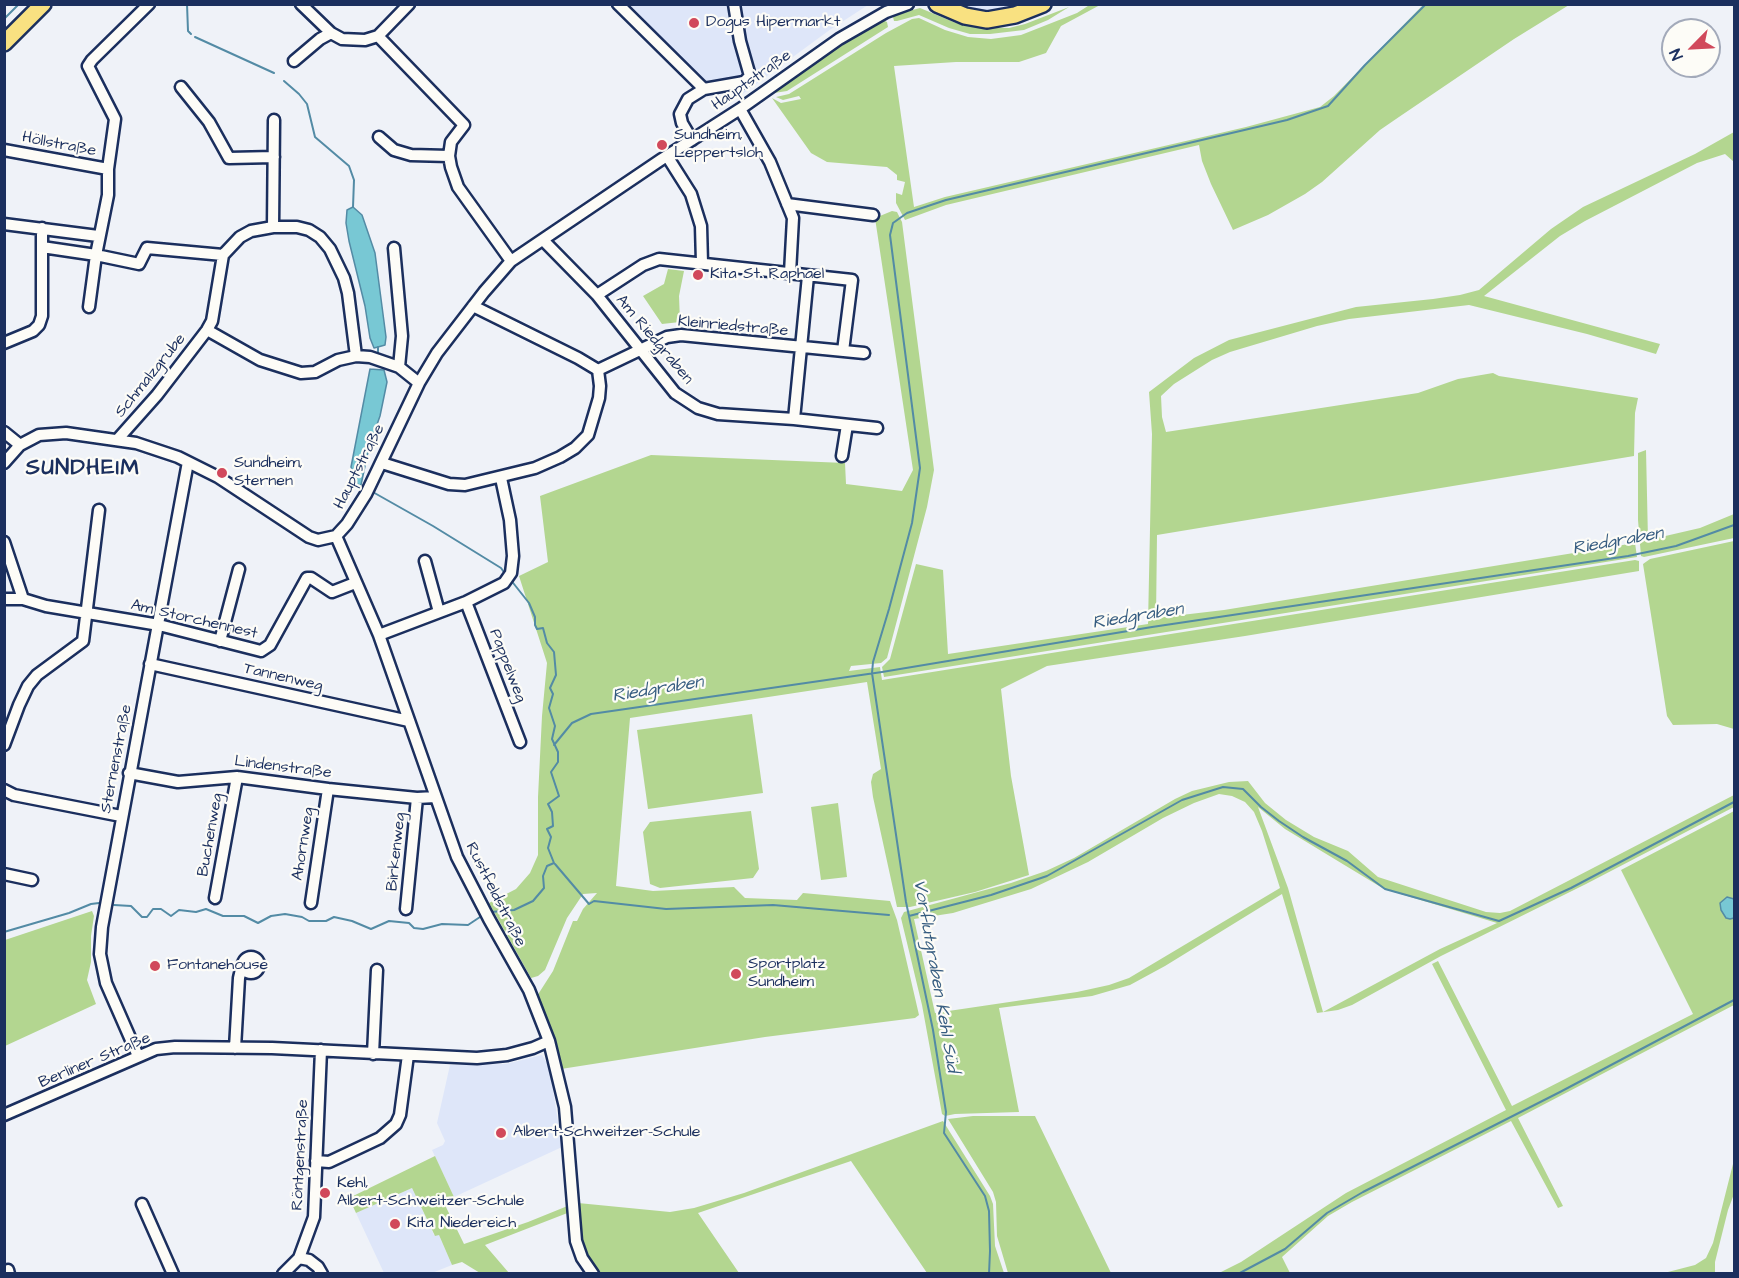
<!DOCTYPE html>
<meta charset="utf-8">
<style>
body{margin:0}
#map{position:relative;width:1739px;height:1278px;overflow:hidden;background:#eff2f8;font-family:"Architects Daughter",sans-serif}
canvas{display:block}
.frame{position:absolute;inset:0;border:6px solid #1b2f5e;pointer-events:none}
.north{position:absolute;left:1661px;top:18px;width:60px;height:60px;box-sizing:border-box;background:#fdfcf7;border:2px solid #a3aaba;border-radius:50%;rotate:246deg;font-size:16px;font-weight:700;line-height:24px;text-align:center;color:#1b2f5e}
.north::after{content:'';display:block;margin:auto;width:21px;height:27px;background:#d1495b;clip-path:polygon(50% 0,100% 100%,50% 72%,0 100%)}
</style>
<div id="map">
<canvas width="1739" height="1278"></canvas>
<div class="frame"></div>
<div class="north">N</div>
</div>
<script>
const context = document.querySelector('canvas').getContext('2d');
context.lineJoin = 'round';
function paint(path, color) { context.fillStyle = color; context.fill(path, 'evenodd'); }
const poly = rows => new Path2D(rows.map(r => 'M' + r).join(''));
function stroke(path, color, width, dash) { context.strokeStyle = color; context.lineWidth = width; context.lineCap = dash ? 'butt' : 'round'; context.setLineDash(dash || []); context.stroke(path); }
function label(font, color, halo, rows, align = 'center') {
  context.font = font + ' "Architects Daughter",sans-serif'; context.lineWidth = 4.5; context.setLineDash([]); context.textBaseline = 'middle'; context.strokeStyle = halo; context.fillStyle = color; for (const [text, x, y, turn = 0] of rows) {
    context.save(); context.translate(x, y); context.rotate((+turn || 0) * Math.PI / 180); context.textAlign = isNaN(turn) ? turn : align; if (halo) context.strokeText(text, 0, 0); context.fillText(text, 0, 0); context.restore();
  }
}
const built = poly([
 [630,5,868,5,831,29,737,98,705,83],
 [937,5,1044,5,1010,18],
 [542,1055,548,1065,552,1084,562,1147,454,1197,432,1150,443,1145,445,1141,437,1123,450,1065,506,1064],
 [412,1188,434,1235,439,1235,452,1265,432,1273,384,1273,356,1213]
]);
const green = poly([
 [1091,4,1100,5,1061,26,1046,53,1019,62,956,62,894,66,914,207,945,197,1246,127,1320,107,1334,96,1423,5,1569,5,1514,39,1396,119,1380,130,1322,182,1305,194,1268,215,1233,230,1211,184,1202,161,1199,145,946,205,905,220,896,203,896,193,902,195,905,182,897,180,897,175,887,167,827,162,811,153,772,98,781,103,801,99,799,96,783,100,776,97,789,94,886,33,912,19,919,18,945,30,968,37,991,39,1021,35,1077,13],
 [1069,7,1048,20,1024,30,990,34,970,34,949,28,919,15,897,21,894,21,893,17,894,15,920,8,956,23,981,27,1009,28,1025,24],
 [883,20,887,22,888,27,787,91,774,93,764,99,842,43],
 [1734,132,1734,162,1725,154,1697,163,1585,221,1560,236,1484,296,1660,344,1656,354,1587,334,1469,305,1349,319,1317,326,1230,352,1212,360,1174,384,1161,396,1162,417,1166,432,1418,393,1458,379,1493,373,1499,376,1638,398,1635,413,1634,456,1157,535,1156,618,1224,610,1635,543,1637,557,884,677,882,667,890,659,916,564,943,570,948,654,1148,624,1152,434,1149,392,1194,358,1229,340,1356,307,1433,299,1460,295,1479,290,1551,229,1583,207,1695,154],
 [892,211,897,212,902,222,934,470,927,507,887,658,881,663,851,666,849,671,880,667,882,680,1635,560,1639,561,1639,571,1245,636,1047,666,1001,689,1011,776,1029,875,975,892,910,907,897,907,873,797,871,782,873,774,881,769,867,682,630,718,616,886,653,891,734,887,745,898,797,900,803,893,890,901,897,920,919,1015,915,1018,765,1037,561,1069,551,1032,537,996,553,971,573,921,577,921,583,909,597,893,583,894,567,918,545,970,538,976,531,978,489,903,516,889,530,873,538,855,538,797,542,716,547,663,519,576,548,562,540,496,651,455,845,463,846,484,902,491,913,470,875,218],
 [668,269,684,271,679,296,680,322,662,324,643,296,664,284],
 [1646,450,1648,540,1700,528,1734,514,1734,538,1644,557,1641,556,1638,520,1638,453],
 [1734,541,1734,729,1717,724,1673,725,1667,716,1643,564,1650,559],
 [752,714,763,793,648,809,637,730],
 [1248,781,1265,803,1286,820,1314,837,1348,851,1378,877,1486,912,1500,913,1510,911,1734,795,1734,807,1586,884,1441,956,1352,1005,1338,1010,1317,1013,1282,894,1165,966,1130,985,1092,996,999,1008,1019,1112,955,1114,945,1116,942,1114,922,1005,901,918,904,912,1011,883,1046,871,1074,858,1175,799,1192,791,1229,782],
 [1219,794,1232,796,1245,802,1254,812,1262,831,1280,888,1129,978,1109,985,1077,992,935,1013,914,919,953,913,1031,889,1088,862,1163,818,1194,803],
 [1258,807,1285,829,1384,889,1497,923,1440,949,1323,1012,1288,888],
 [838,803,847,877,821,880,811,807],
 [751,811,759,869,753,878,660,888,650,884,643,832,650,822],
 [1734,811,1734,899,1727,897,1730,919,1734,918,1734,1005,1518,1118,1563,1206,1558,1208,1511,1121,1352,1202,1328,1216,1282,1257,1290,1273,1217,1274,1241,1262,1346,1193,1506,1110,1432,964,1438,961,1512,1106,1693,1014,1621,870],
 [92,911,94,916,91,936,91,962,87,980,96,1004,5,1046,5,940],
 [973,1116,1035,1116,1111,1273,1008,1273,997,1236,996,1202,993,1192,948,1119],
 [943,1121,990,1196,993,1204,995,1246,1004,1273,927,1273,851,1161,698,1213,739,1273,600,1273,593,1268,584,1253,580,1236,578,1203,670,1212,694,1208,744,1193],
 [435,1156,454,1197,444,1203,464,1244,528,1222,570,1205,570,1212,485,1245,509,1273,480,1273,462,1262,452,1265,439,1235,435,1236,412,1188,356,1213,349,1198],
 [1734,1160,1734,1194,1728,1210,1715,1262,1715,1273,1664,1273,1695,1265,1706,1258,1713,1243]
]);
const water = poly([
 [353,207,362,215,375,253,386,337,385,345,378,347,374,348,370,338,365,306,349,241,346,223,347,210,353,207],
 [370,369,384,370,387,382,380,416,369,447,361,485,358,485,351,467,370,369],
 [1727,897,1734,899,1734,918,1730,919,1726,918,1721,910,1720,903,1727,897]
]);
const stream = poly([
 [187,4,188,31,191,34],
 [4,19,19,4],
 [195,37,274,73],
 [284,81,299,94,307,104,315,137,349,166,354,180,353,207],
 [378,347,378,356],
 [371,491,433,526,501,568,506,575],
 [554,745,572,723,591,714,882,672,1152,627,1628,556,1676,546,1734,525],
 [555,864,589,904,594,901,666,909,773,905,889,915],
 [114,905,131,906,142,917,147,917,153,909,161,909,171,916,179,910,196,912,206,909,223,916,244,916,258,923,271,916,285,914,302,917,309,921,326,921,334,917,352,921,371,929,389,921,409,923,414,928,423,929,442,924,468,925,483,915],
 [491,912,514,910,533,901,544,888,543,876,547,866,554,863,548,848,551,837,547,829,553,826,552,812,548,804,559,796,551,772,558,762,558,752,552,739,555,726,549,708,553,694,550,688,556,675,554,652,547,643,543,628,537,629,535,625,535,617,529,603,510,579],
 [909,916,991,895,1047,876,1182,800,1223,787,1243,789,1261,807,1279,821,1303,837,1347,861,1385,889,1499,921,1571,888,1734,802],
 [4,932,69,913,91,904,99,903],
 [989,1274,990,1251,989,1211,985,1196,944,1133,946,1112,933,1030,906,902,872,673,873,662,889,609,912,523,920,468,890,235,893,223,907,213,946,200,1287,120,1328,106,1365,65,1426,4],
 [1238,1274,1285,1249,1327,1213,1363,1192,1560,1092,1734,1000]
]);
const minor = poly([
 [301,4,331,33,342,39,365,40,378,36,464,125,451,142,449,156,451,167,458,187,511,261],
 [618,4,704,89],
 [378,36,409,4],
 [294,61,320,39,331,33],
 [181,87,209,122,229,158,274,157],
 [740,109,770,162,793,218,790,273],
 [379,137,394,150,411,155,449,156],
 [692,140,682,123,680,114,688,99,704,89,744,82,750,76,740,41,734,4],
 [4,150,108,169],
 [667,156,691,194,701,226,702,263],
 [787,204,873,215],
 [4,224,98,236],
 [273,227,274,120],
 [543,240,597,295,675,393,698,408,718,414,794,419,877,428],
 [42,247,96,255,108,195,108,169,115,119,88,66,92,60,149,4],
 [394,248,402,336,399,367],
 [597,295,643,265,659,259,852,280,843,351],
 [473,306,578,358,598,370,667,337,681,335,864,353],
 [89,307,96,255,139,264,147,248,223,255],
 [207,330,260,360,301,373,315,372,338,360,356,356,370,357,399,367,419,383],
 [4,343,33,331,39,325,42,316,42,228],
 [794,419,808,276],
 [4,432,20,445],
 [117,440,157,395,207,330,212,321,223,255,240,237,251,231,273,227,297,227,309,230,320,237,330,249,344,278,348,293,356,356],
 [842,456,847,425],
 [4,463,20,445,39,435,66,433,136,443,178,457,218,477,309,537,318,540,336,536,347,524,366,494,419,383,437,353,484,292,511,261,662,159,740,109,839,39,886,12,908,4],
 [382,463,449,484,465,485,535,468,560,457,575,448,588,435,599,398,600,386,598,370],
 [336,536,379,635,457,857,489,919,529,990,549,1041,565,1107,576,1241,582,1258,593,1274],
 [4,542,23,599],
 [425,561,439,612],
 [4,599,23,599,46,606,159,625,261,651,270,645,307,578,311,578,332,592,355,583],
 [466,602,520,742],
 [379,635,466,602,504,583,511,573,513,556,510,520,501,478],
 [220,641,239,569],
 [150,664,409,721],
 [4,745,19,705,28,686,37,675,83,641,99,510],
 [129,773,178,782,237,777,328,789,417,798,435,797],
 [4,790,14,795,121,816],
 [4,874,32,880],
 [215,898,237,777],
 [311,903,328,789],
 [406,909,417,798],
 '243 965a8 8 0 1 1 16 0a8 8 0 1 1-16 0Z',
 [235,1048,239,978,242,965],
 [373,1054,377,970],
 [138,1056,106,983,100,954,102,927,188,462],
 [4,1115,156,1049,175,1047,272,1048,477,1058,507,1055,533,1048,549,1041],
 [316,1161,329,1162,380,1138,396,1124,400,1115,408,1055],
 [142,1204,173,1274],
 [299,1258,309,1260,318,1267,322,1274],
 [8,1270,9,1274],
 [283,1274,299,1258,314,1217,321,1050]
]);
const primary = poly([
 [937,4,965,16,987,20,1015,15,1043,4],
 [4,43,43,4]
]);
const markers = [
 [694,23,6,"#d1495b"],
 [662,145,6,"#d1495b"],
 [698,275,6,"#d1495b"],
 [222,473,6,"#d1495b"],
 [155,966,6,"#d1495b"],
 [736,974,6,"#d1495b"],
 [501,1133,6,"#d1495b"],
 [325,1193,6,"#d1495b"],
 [395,1224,6,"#d1495b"]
];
const poiNames = [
 ["Dogus Hipermarkt",706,23],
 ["Sundheim,",674,136],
 ["Leppertsloh",674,154],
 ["Kita St. Raphael",710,275],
 ["Sundheim,",234,464],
 ["Sternen",234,482],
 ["Sportplatz",748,965],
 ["Sundheim",748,983],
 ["Fontanehouse",167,966],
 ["Albert-Schweitzer-Schule",513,1133],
 ["Kehl,",337,1184],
 ["Albert-Schweitzer-Schule",337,1202],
 ["Kita Niedereich",407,1224]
];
const streetNames = [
 ["Hauptstraße",752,81,-35],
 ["Höllstraße",59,145,11],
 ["Kleinriedstraße",733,327,5],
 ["Am Riedgraben",654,340,50],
 ["Schmalzgrube",151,376,-51],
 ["Hauptstraße",360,467,-63],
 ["Am Storchennest",194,620,13],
 ["Pappelweg",507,666,69],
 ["Tannenweg",283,678,13],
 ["Sternenstraße",117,759,-79],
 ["Lindenstraße",283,768,7],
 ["Buchenweg",211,835,-80],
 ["Ahornweg",304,844,-81],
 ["Birkenweg",397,852,-84],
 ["Rustfeldstraße",495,895,63],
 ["Berliner Straße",95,1061,-23],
 ["Röntgenstraße",301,1155,-87]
];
const waterNames = [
 ["Riedgraben",1618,542,-10],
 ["Riedgraben",1138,617,-9],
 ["Riedgraben",658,690,-9],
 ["Vorflutgraben Kehl Süd",935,976,80]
];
const districtNames = [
 ["SUNDHEIM",83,469]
];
paint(built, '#dee6f9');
paint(green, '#b3d690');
paint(water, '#78c8d4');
stroke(water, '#538ba5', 1.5);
stroke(stream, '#538ba5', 2);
stroke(minor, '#1b2f5e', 15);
stroke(primary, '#1b2f5e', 20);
stroke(minor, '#fdfcf7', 10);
stroke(primary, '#f9e181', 15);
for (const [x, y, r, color] of markers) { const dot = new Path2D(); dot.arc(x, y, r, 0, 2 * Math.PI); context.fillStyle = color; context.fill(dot); stroke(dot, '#fdfcf7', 2); }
label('16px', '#1b2f5e', '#fdfcf7', poiNames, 'left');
label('16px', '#1b2f5e', '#fdfcf7', streetNames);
label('italic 18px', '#375d81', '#fdfcf7', waterNames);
context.letterSpacing = '1.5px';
label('bold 22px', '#1b2f5e', '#fdfcf7', districtNames);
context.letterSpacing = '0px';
</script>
